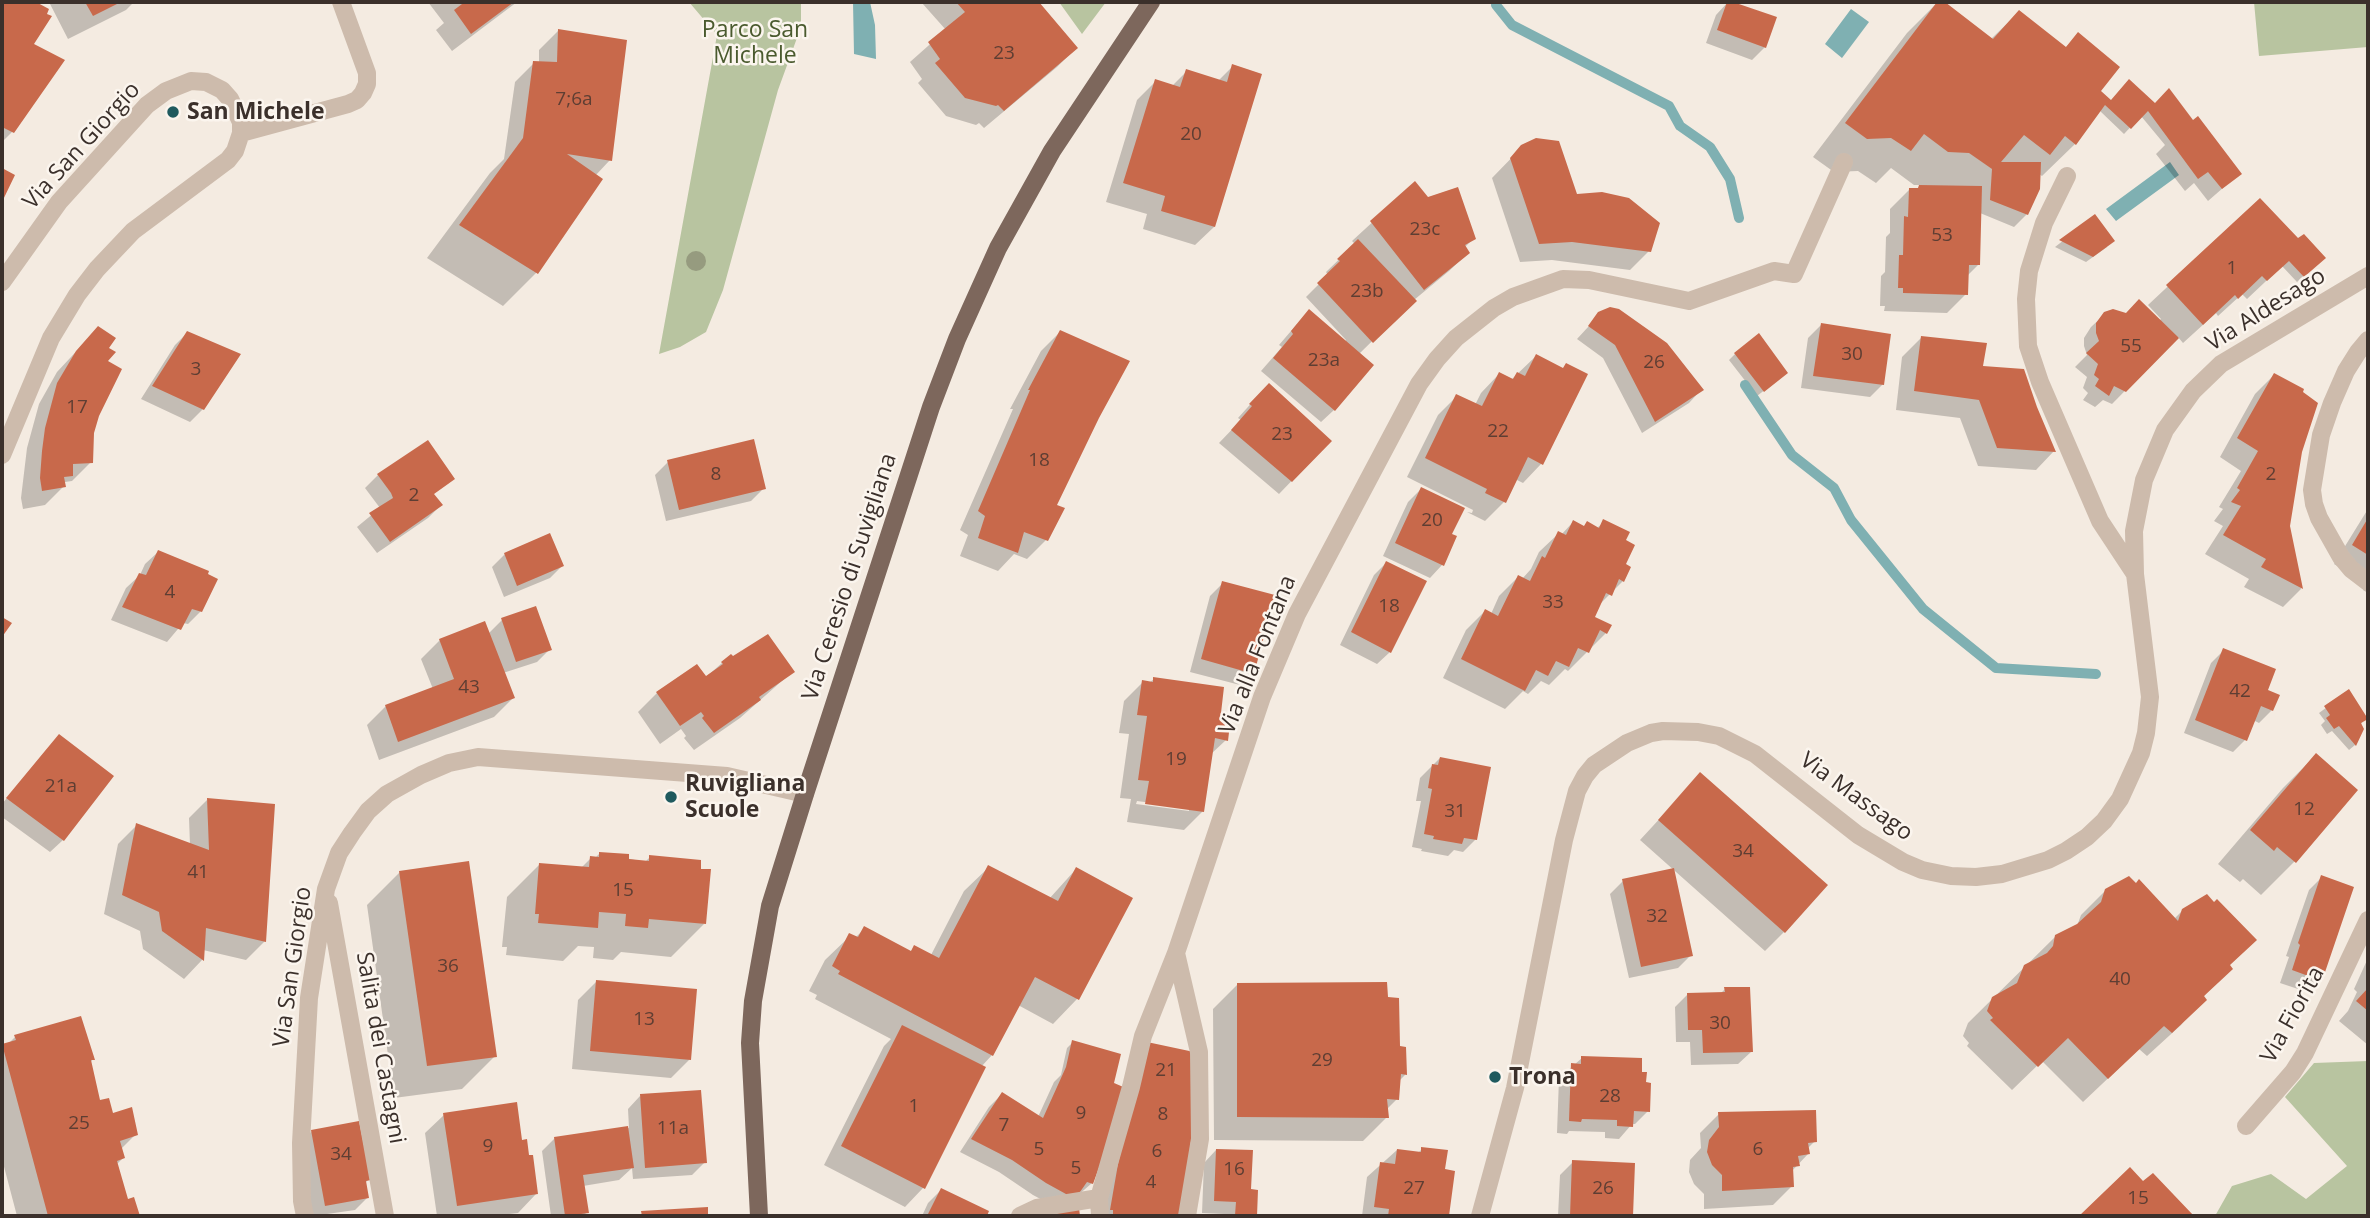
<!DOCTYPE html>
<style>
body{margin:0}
#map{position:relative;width:2370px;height:1218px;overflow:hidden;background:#f4ebe1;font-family:"Open Sans",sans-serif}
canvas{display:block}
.frame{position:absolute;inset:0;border:4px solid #3b302b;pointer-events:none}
</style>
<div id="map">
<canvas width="2370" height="1218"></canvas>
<div class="frame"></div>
</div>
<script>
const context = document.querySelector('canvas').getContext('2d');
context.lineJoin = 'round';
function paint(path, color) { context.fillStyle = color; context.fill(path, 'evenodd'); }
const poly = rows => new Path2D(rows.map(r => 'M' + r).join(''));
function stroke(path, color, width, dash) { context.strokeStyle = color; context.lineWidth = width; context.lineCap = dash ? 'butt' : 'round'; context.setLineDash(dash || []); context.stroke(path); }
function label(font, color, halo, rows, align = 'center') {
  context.font = font + ' "Open Sans",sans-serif'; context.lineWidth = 5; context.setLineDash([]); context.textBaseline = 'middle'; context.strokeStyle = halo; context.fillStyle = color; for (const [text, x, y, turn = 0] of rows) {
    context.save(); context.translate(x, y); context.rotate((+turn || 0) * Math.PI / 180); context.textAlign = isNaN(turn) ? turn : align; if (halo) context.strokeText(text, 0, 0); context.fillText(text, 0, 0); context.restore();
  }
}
const green = poly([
 [689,2,801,2,801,27,778,90,723,290,706,332,680,347,659,354,717,35],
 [1059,2,1106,2,1082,34],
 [2254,2,2368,2,2368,47,2259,56],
 [2368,1061,2368,1216,2215,1216,2232,1186,2271,1174,2306,1199,2347,1166,2285,1097,2314,1063]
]);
const water = poly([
 [853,2,870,2,875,25,876,59,854,54],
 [1851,9,1869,22,1842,58,1825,44],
 [2170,162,2179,175,2116,221,2106,209]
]);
const shadow = poly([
 [2,2,32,2,47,10,32,45,12,132,2,142],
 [49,2,134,2,126,10,68,39],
 [428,2,517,2,452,51,436,30,444,23],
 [924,2,1037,2,1076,48,1057,67,984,128,979,123,976,125,946,116,918,83,922,79,910,62,946,30,922,3],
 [1728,2,1775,18,1765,47,1752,60,1706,43,1716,15],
 [1938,2,1943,2,1991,39,2019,12,2065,48,2078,35,2098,91,2110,102,2155,106,2192,123,2239,174,2208,201,2194,183,2185,191,2156,154,2165,145,2141,116,2124,134,2100,111,2075,144,2042,176,2039,174,2027,214,2014,227,1980,213,1978,265,1967,276,1966,294,1947,313,1884,311,1885,306,1880,306,1881,276,1885,272,1886,237,1890,233,1890,209,1909,190,1916,190,1921,185,1914,185,1891,168,1876,183,1858,171,1834,172,1813,157,1907,33],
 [558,31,610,160,595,176,600,180,536,273,503,306,427,258,490,173,504,159,515,82,534,63,539,63,539,50],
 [1233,66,1214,227,1195,245,1143,229,1147,214,1106,202,1137,100,1156,81,1172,86,1187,71,1218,81],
 [1526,143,1576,196,1649,251,1630,270,1552,260,1520,262,1492,178],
 [1415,183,1427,199,1474,238,1464,248,1468,253,1449,271,1414,300,1359,354,1334,410,1321,422,1261,371,1282,347,1279,345,1297,324,1345,342,1346,340,1306,297,1328,275,1326,272,1355,244,1352,241],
 [2260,200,2296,238,2323,257,2297,282,2282,266,2247,299,2242,294,2218,316,2216,313,2183,343,2178,337,2112,404,2103,400,2095,407,2083,400,2088,393,2083,388,2087,377,2075,367,2087,355,2084,346,2084,338,2091,327,2105,314,2159,321,2161,319,2148,305],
 [2095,216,2107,247,2086,262,2055,247],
 [1600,314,1701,390,1689,403,1642,433,1603,358,1577,339],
 [1821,325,1883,384,1870,397,1801,388,1808,338],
 [98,328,106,348,98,416,93,433,91,462,72,481,65,482,64,486,45,505,23,509,21,498,27,448,39,404,57,372],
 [1060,332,1098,417,1055,506,1046,540,1027,559,1014,554,998,571,960,556,968,535,960,530,1013,409,1010,409,1041,351],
 [187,333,203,409,190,422,141,399,175,345],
 [1921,338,1981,368,2054,451,2036,470,1978,466,1960,418,1896,410,1902,357],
 [1735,354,1780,378,1757,396,1729,360],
 [1536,356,1562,369,1541,464,1523,483,1515,479,1504,502,1485,521,1467,512,1472,513,1473,510,1407,477,1438,415,1457,396,1475,405,1481,393,1499,374,1511,380],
 [2274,375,2305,434,2291,498,2288,526,2301,589,2283,607,2244,587,2249,579,2205,554,2223,526,2214,521,2223,509,2219,507,2241,471,2220,457,2255,394],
 [1256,398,1330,441,1279,494,1219,443,1241,420,1238,418],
 [668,462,764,488,751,501,666,521,655,475],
 [378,475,433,494,441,505,428,518,377,553,357,527,380,508,365,488],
 [1421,489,1449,535,1455,537,1442,565,1430,578,1383,556,1408,502],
 [2368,509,2368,593,2363,590,2365,583,2334,564],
 [1573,522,1583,527,1597,528,1604,522,1623,541,1623,581,1597,607,1592,618,1606,633,1568,671,1565,669,1549,685,1541,681,1528,694,1523,691,1505,709,1443,678,1466,630,1485,611,1491,614,1499,596,1518,577,1522,579,1531,569,1539,552,1558,534,1561,535],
 [158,552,201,611,188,624,183,623,167,642,111,620,126,588,140,575,145,564],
 [505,554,562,566,550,578,504,597,492,567],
 [1386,563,1390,652,1377,664,1340,645,1374,575],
 [1223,583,1253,673,1240,685,1190,672,1210,596],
 [502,620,550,649,537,662,503,673,513,698,494,717,379,760,367,725,386,706,433,689,421,659,440,640,488,634],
 [2224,650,2266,691,2272,710,2259,723,2253,720,2245,740,2233,752,2184,733,2211,663],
 [722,663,792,672,740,718,694,750,684,738,686,736,681,729,660,744,638,712,657,693,696,666,705,678],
 [1154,679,1219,715,1226,740,1210,755,1203,811,1184,830,1127,822,1131,799,1120,798,1129,734,1119,733,1124,701,1143,682,1149,683],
 [1137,801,1189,808,1189,811,1136,804],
 [2349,691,2366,718,2360,725,2362,729,2355,745,2349,750,2332,731,2327,734,2321,725,2325,721,2319,713],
 [47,749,63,840,50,852,2,817,2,804],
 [2316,755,2356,790,2294,862,2261,895,2243,879,2240,882,2218,864,2283,788],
 [1440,758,1476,839,1463,852,1454,850,1448,856,1421,851,1422,849,1412,847,1421,801,1416,801,1420,778],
 [1700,775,1784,932,1765,951,1640,840],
 [207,800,265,941,246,960,203,950,202,960,184,979,143,949,140,931,104,914,118,844,137,825,190,845,189,818],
 [600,853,645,862,650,857,704,924,671,957,621,952,613,960,593,958,594,947,578,946,563,961,506,955,507,947,502,947,507,897,540,864,581,868,591,858,595,858],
 [989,867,1049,899,1076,869,1131,898,1077,999,1053,1024,1018,1005,992,1055,981,1067,923,1188,905,1207,824,1165,884,1046,891,1039,815,999,817,995,809,991,825,960,850,936,855,938,865,928,910,952,915,947,931,955,964,891],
 [400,872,495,1056,462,1089,394,1098,367,905],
 [2322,877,2320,980,2307,992,2280,983,2289,957,2286,956,2309,890],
 [1623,881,1691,955,1678,968,1629,978,1610,894],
 [2106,890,2174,919,2183,910,2228,966,2181,1025,2147,1056,2139,1049,2083,1102,2042,1061,2012,1090,1967,1046,1969,1043,1963,1036,1968,1023,2056,936,2077,926,2081,915],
 [2368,958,2368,1045,2339,1021,2348,1011,2357,992,2354,989],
 [597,981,690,1059,671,1078,572,1069,578,1000],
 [1238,984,1386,999,1405,1075,1398,1082,1397,1099,1386,1110,1387,1117,1363,1141,1214,1140,1213,1009],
 [1725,989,1751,1052,1738,1064,1691,1065,1690,1042,1676,1042,1675,1007,1688,994,1720,994],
 [15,1037,93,1059,90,1063,99,1102,136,1134,120,1150,123,1158,116,1165,127,1201,132,1200,138,1216,17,1216,2,1159,2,1046,8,1044],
 [1073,1042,1112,1082,1180,1216,1099,1216,1122,1112,1092,1183,1061,1210,1033,1195,999,1172,960,1152,989,1107,1002,1094,1038,1117,1054,1082,1061,1075,1067,1048],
 [1582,1058,1640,1074,1648,1111,1635,1124,1632,1124,1619,1139,1605,1138,1605,1132,1569,1131,1567,1134,1557,1133,1559,1078],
 [640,1096,705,1162,692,1175,633,1179,632,1168,619,1180,583,1186,587,1212,583,1216,551,1216,542,1151,555,1138,629,1128,628,1109],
 [1719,1114,1815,1141,1807,1149,1808,1154,1791,1172,1792,1186,1773,1205,1704,1209,1704,1194,1694,1184,1689,1172,1690,1160,1701,1148,1700,1133],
 [444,1115,520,1142,536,1194,518,1213,492,1216,437,1216,425,1133],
 [312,1131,369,1179,365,1183,368,1197,355,1210,313,1216,299,1144],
 [1422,1149,1443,1171,1453,1172,1447,1216,1362,1216,1367,1177,1397,1150,1418,1153],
 [1216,1150,1250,1191,1254,1216,1224,1216,1224,1214,1202,1213,1204,1163],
 [1573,1162,1633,1164,1632,1216,1558,1216,1560,1175],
 [2130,1170,2143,1184,2153,1175,2192,1216,2081,1216],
 [941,1190,987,1212,985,1216,922,1216,928,1203]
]);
const stream = poly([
 [1496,5,1512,25,1669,106,1680,126,1710,147,1730,179,1739,218],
 [1745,385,1792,455,1834,488,1851,520,1923,609,1996,668,2096,674]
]);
const building = poly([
 [2,2,36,2,49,9,47,14,52,16,34,44,65,60,14,133,2,127],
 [85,2,121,2,93,16],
 [460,2,514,2,471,34,454,10,462,4],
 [956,2,1039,2,1078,48,1004,111,998,105,996,106,965,98,935,63,940,59,928,42,965,12],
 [1727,2,1733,2,1777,17,1766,48,1717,30],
 [1937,2,1945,2,1993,39,2019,10,2066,47,2078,32,2120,67,2101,91,2111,100,2129,79,2155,103,2169,88,2193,120,2198,116,2242,174,2222,189,2208,172,2198,179,2148,111,2131,129,2105,105,2076,145,2065,136,2050,155,2024,135,2001,162,2041,162,2040,189,2028,215,1990,200,1992,169,1969,153,1948,152,1924,134,1911,151,1891,138,1867,139,1845,123],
 [558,29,627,40,612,161,567,154,603,179,538,274,459,225,523,138,533,61,557,62],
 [1232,64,1262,74,1215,227,1161,211,1165,196,1123,183,1155,79,1180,87,1186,69,1227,82],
 [1536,138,1559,141,1577,194,1602,192,1629,198,1660,223,1651,252,1572,242,1539,244,1510,158,1521,145],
 [2,168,15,175,2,202],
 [1415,181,1428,197,1458,187,1476,239,1465,245,1470,253,1424,290,1370,221],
 [1919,185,1982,186,1980,265,1969,265,1968,295,1903,293,1903,288,1898,288,1899,255,1903,255,1904,216,1908,217,1909,188,1918,188],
 [2260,198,2298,238,2304,234,2326,258,2304,277,2289,261,2267,281,2262,276,2238,299,2235,295,2203,325,2166,285],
 [2095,214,2115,241,2093,257,2059,240],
 [1358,239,1417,301,1373,343,1317,283,1340,261,1337,259],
 [2139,299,2179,338,2126,392,2114,386,2109,396,2095,386,2099,379,2094,375,2098,364,2086,353,2099,341,2096,333,2096,323,2104,312,2113,309,2126,313],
 [1610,307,1619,309,1667,343,1704,390,1655,422,1615,345,1588,326,1598,312],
 [1309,309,1374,365,1335,411,1273,358,1293,334,1291,331],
 [1821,323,1891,334,1884,385,1813,376],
 [98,326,116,338,109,348,116,352,108,361,122,369,99,416,94,433,93,463,73,464,73,476,64,477,66,487,42,491,40,478,42,451,45,428,57,383,76,351],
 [1060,330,1130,361,1099,418,1057,505,1065,508,1048,541,1024,532,1018,553,978,538,985,516,978,511,1030,390,1028,390],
 [187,331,241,354,204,410,152,386],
 [1759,333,1788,373,1764,392,1734,353],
 [1921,336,1987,343,1983,366,2024,369,2037,407,2056,452,1997,448,1979,400,1914,391],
 [1536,354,1563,368,1566,363,1588,374,1543,465,1528,457,1506,503,1485,493,1487,489,1425,458,1456,394,1482,406,1499,372,1513,379,1517,372,1525,376],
 [2274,373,2304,389,2303,392,2318,403,2302,452,2290,526,2303,589,2261,567,2266,559,2223,535,2241,506,2231,502,2240,490,2237,488,2258,451,2237,438],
 [1269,383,1332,441,1292,482,1231,430,1252,406,1249,404],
 [754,439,766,489,679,510,667,460],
 [428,440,455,479,434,494,443,505,390,542,369,513,393,498,391,493,377,474],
 [1421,487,1465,508,1452,534,1457,536,1444,566,1395,543],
 [2368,518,2368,555,2352,545],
 [1603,519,1630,532,1626,540,1635,545,1626,564,1631,567,1624,582,1619,579,1612,596,1606,593,1595,617,1612,625,1607,634,1600,630,1589,653,1578,648,1569,667,1556,661,1548,676,1536,670,1525,691,1461,659,1485,609,1498,616,1518,575,1530,581,1542,556,1545,558,1558,531,1566,535,1573,520,1584,526,1587,521,1599,528],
 [550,533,564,566,517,586,504,553],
 [158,550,209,571,208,574,218,579,202,612,192,609,181,630,122,607,139,573,146,575],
 [1386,561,1427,581,1391,653,1351,632],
 [1222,581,1275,595,1254,674,1201,659],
 [536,606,552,650,516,662,501,618],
 [2,617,12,623,2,637],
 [485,621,515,698,398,742,385,705,454,679,439,639],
 [768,634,795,672,759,697,761,700,714,733,702,718,704,716,701,712,680,726,656,692,697,664,706,676,723,664,721,662,731,654,733,656],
 [2223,648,2276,669,2268,690,2280,695,2273,711,2261,706,2247,741,2195,720],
 [1153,677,1224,687,1221,713,1231,715,1228,741,1215,738,1204,812,1145,804,1149,781,1138,780,1147,716,1137,715,1142,680,1153,682],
 [2349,689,2368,719,2361,723,2364,729,2356,746,2339,726,2334,729,2326,718,2330,715,2324,706],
 [59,734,114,776,64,841,6,798],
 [2316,753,2358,790,2296,863,2277,847,2274,851,2250,830],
 [1440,757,1491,767,1477,840,1464,838,1462,844,1433,839,1434,836,1424,834,1432,789,1428,788,1432,764,1438,765],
 [1700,772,1828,885,1785,933,1658,820],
 [207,798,275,804,266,942,206,928,204,961,162,931,159,912,122,895,136,823,209,850],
 [599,852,629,854,629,859,649,861,649,855,701,860,701,869,711,869,706,924,649,919,648,928,625,926,626,914,599,912,598,928,538,923,539,914,535,914,539,863,589,867,590,856,599,857],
 [469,861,497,1057,427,1066,399,871],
 [988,865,1058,901,1076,867,1133,898,1079,1000,1035,977,993,1056,838,974,840,971,832,966,849,933,858,937,864,926,911,951,914,945,939,958],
 [1674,868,1693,956,1641,967,1622,879],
 [2321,875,2354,887,2322,981,2292,970,2300,945,2298,943],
 [2129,876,2136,883,2139,879,2178,921,2182,909,2207,894,2214,902,2217,899,2257,940,2230,965,2233,969,2204,996,2207,1000,2172,1033,2164,1026,2108,1079,2068,1038,2038,1067,1990,1020,1993,1018,1987,1011,1992,997,2017,983,2024,965,2047,953,2053,946,2055,935,2077,924,2101,902,2105,889],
 [596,980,697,989,691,1060,590,1051],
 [1387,982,1388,997,1399,998,1400,1046,1406,1047,1407,1075,1401,1074,1399,1100,1387,1099,1389,1118,1237,1117,1237,983],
 [1724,987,1750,987,1753,1052,1703,1053,1702,1030,1688,1030,1687,993,1725,992],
 [2368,988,2368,1011,2356,1001],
 [81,1016,95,1060,91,1060,100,1100,109,1098,113,1113,132,1107,138,1135,120,1141,125,1158,117,1161,128,1199,134,1197,140,1216,48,1216,2,1044,16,1040,14,1035],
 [902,1025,986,1067,925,1189,841,1146],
 [1072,1040,1121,1054,1114,1083,1128,1089,1093,1184,1087,1182,1075,1199,1046,1183,1012,1160,971,1139,1002,1092,1043,1118,1066,1067],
 [1147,1042,1194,1052,1197,1091,1182,1216,1113,1216,1113,1210,1110,1210,1118,1164],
 [1581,1056,1642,1058,1642,1072,1647,1072,1646,1082,1651,1083,1650,1112,1634,1111,1633,1127,1617,1126,1617,1120,1582,1119,1581,1122,1569,1121,1571,1063,1581,1064],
 [701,1090,707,1163,645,1168,640,1094],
 [517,1102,522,1140,527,1139,529,1155,533,1155,538,1194,457,1206,443,1113],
 [1816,1110,1817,1142,1808,1143,1810,1154,1798,1156,1800,1166,1793,1167,1794,1187,1722,1191,1722,1175,1712,1165,1707,1152,1709,1140,1719,1127,1718,1112],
 [359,1121,371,1180,366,1181,369,1198,325,1206,311,1130],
 [628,1126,634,1168,583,1175,589,1213,565,1216,554,1137],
 [1421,1147,1448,1150,1445,1169,1455,1171,1449,1216,1388,1216,1389,1209,1374,1207,1380,1162,1395,1164,1397,1149,1421,1152],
 [1216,1149,1253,1150,1251,1189,1258,1190,1257,1216,1235,1215,1236,1202,1214,1201],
 [1572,1160,1635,1163,1633,1216,1570,1216],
 [2130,1167,2143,1181,2153,1173,2194,1216,2079,1216],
 [941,1188,989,1211,987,1216,927,1216],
 [708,1207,708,1216,642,1216,641,1211],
 [1079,1208,1080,1216,1034,1216]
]);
const minor = poly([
 [241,133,348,104,357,100,363,93,367,84,367,73,341,2],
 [2067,176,2044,223,2029,271,2026,299,2028,346,2040,382,2100,521,2135,574],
 [2,282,59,202,147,105,166,91,191,81,206,82,222,90,230,99,241,122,241,133,235,151,228,160,133,231,97,269,77,295,51,338,2,455],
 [2368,340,2358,352,2346,371,2332,403,2321,435,2312,490,2314,504,2319,518,2341,557,2351,569,2368,582],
 [329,903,385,1216],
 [1176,953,1199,1052,1200,1139,1187,1216],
 [2246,1126,2293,1072,2305,1053,2368,920],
 [305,1216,302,1201,301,1143,309,998,326,889,339,853,352,833,368,811,387,794,421,775,449,763,478,757,727,776,805,794],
 [1020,1216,1037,1208,1099,1198],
 [1100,1216,1099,1198,1131,1087,1143,1036,1176,953,1262,697,1297,614,1419,384,1437,359,1456,338,1494,308,1513,297,1563,279,1589,280,1689,301,1774,271,1794,274,1844,162],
 [1480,1216,1515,1088,1564,840,1577,791,1585,776,1594,765,1627,743,1651,733,1663,731,1698,732,1719,736,1755,754,1858,835,1903,862,1922,870,1951,876,1976,877,2002,874,2048,860,2066,851,2087,837,2104,821,2120,799,2141,753,2146,733,2150,697,2135,574,2134,531,2144,480,2165,430,2193,391,2221,364,2368,276]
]);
const major = poly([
 [759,1216,750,1043,753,1001,770,906,805,794,931,407,957,339,998,248,1052,151,1151,2]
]);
const trees = [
 [696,261]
];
const markers = [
 [173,112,7,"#1f5a5e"],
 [671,797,7,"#1f5a5e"],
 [1495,1077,7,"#1f5a5e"]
];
const numberNames = [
 ["23",1004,54],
 ["7;6a",574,100],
 ["20",1191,135],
 ["23c",1425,230],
 ["53",1942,236],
 ["1",2232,269],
 ["23b",1367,292],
 ["55",2131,347],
 ["30",1852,355],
 ["23a",1324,361],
 ["26",1654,363],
 ["3",196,370],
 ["17",77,408],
 ["22",1498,432],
 ["23",1282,435],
 ["18",1039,461],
 ["8",716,475],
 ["2",2271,475],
 ["2",414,496],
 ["20",1432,521],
 ["4",170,593],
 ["33",1553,603],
 ["18",1389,607],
 ["43",469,688],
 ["42",2240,692],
 ["19",1176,760],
 ["21a",61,787],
 ["12",2304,810],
 ["31",1455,812],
 ["34",1743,852],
 ["41",198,873],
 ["15",623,891],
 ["32",1657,917],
 ["36",448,967],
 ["40",2120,980],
 ["13",644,1020],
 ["30",1720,1024],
 ["29",1322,1061],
 ["21",1166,1071],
 ["28",1610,1097],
 ["1",914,1107],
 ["9",1081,1114],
 ["8",1163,1115],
 ["25",79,1124],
 ["7",1004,1126],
 ["11a",673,1129],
 ["9",488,1147],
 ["5",1039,1150],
 ["6",1758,1150],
 ["6",1157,1152],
 ["34",341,1155],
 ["5",1076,1169],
 ["16",1234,1170],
 ["4",1151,1183],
 ["27",1414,1189],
 ["26",1603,1189],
 ["15",2138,1199]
];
const parkNames = [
 ["Parco San",755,30],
 ["Michele",755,56]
];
const poiNames = [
 ["San Michele",187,112],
 ["Ruvigliana",685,784],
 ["Scuole",685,810],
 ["Trona",1509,1077]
];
const streetNames = [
 ["Via San Giorgio",82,146,-48],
 ["Via Aldesago",2266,310,-32],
 ["Via Ceresio di Suvigliana",850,577,-72],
 ["Via alla Fontana",1258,655,-68],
 ["Via Massago",1856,797,36],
 ["Via San Giorgio",293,967,-82],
 ["Via Fiorita",2293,1015,-61],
 ["Salita dei Castagni",380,1048,80]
];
paint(green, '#b8c4a0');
paint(water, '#7fb0b2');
paint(shadow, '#0003');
stroke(stream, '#7fb0b2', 10);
paint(building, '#c8694b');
stroke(minor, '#cdbbac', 18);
stroke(major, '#7d675c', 18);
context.fillStyle = '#969b7f';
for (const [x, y] of trees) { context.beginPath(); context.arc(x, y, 10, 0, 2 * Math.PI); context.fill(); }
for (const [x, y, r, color] of markers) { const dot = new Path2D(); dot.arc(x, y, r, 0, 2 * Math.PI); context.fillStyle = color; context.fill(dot); stroke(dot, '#fbf5ee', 2.5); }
label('19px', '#5e3e33', null, numberNames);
label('23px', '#4a5a2e', '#fbf5ee', parkNames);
label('bold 23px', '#3b302b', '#fbf5ee', poiNames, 'left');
label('23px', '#3b302b', '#fbf5ee', streetNames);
</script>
